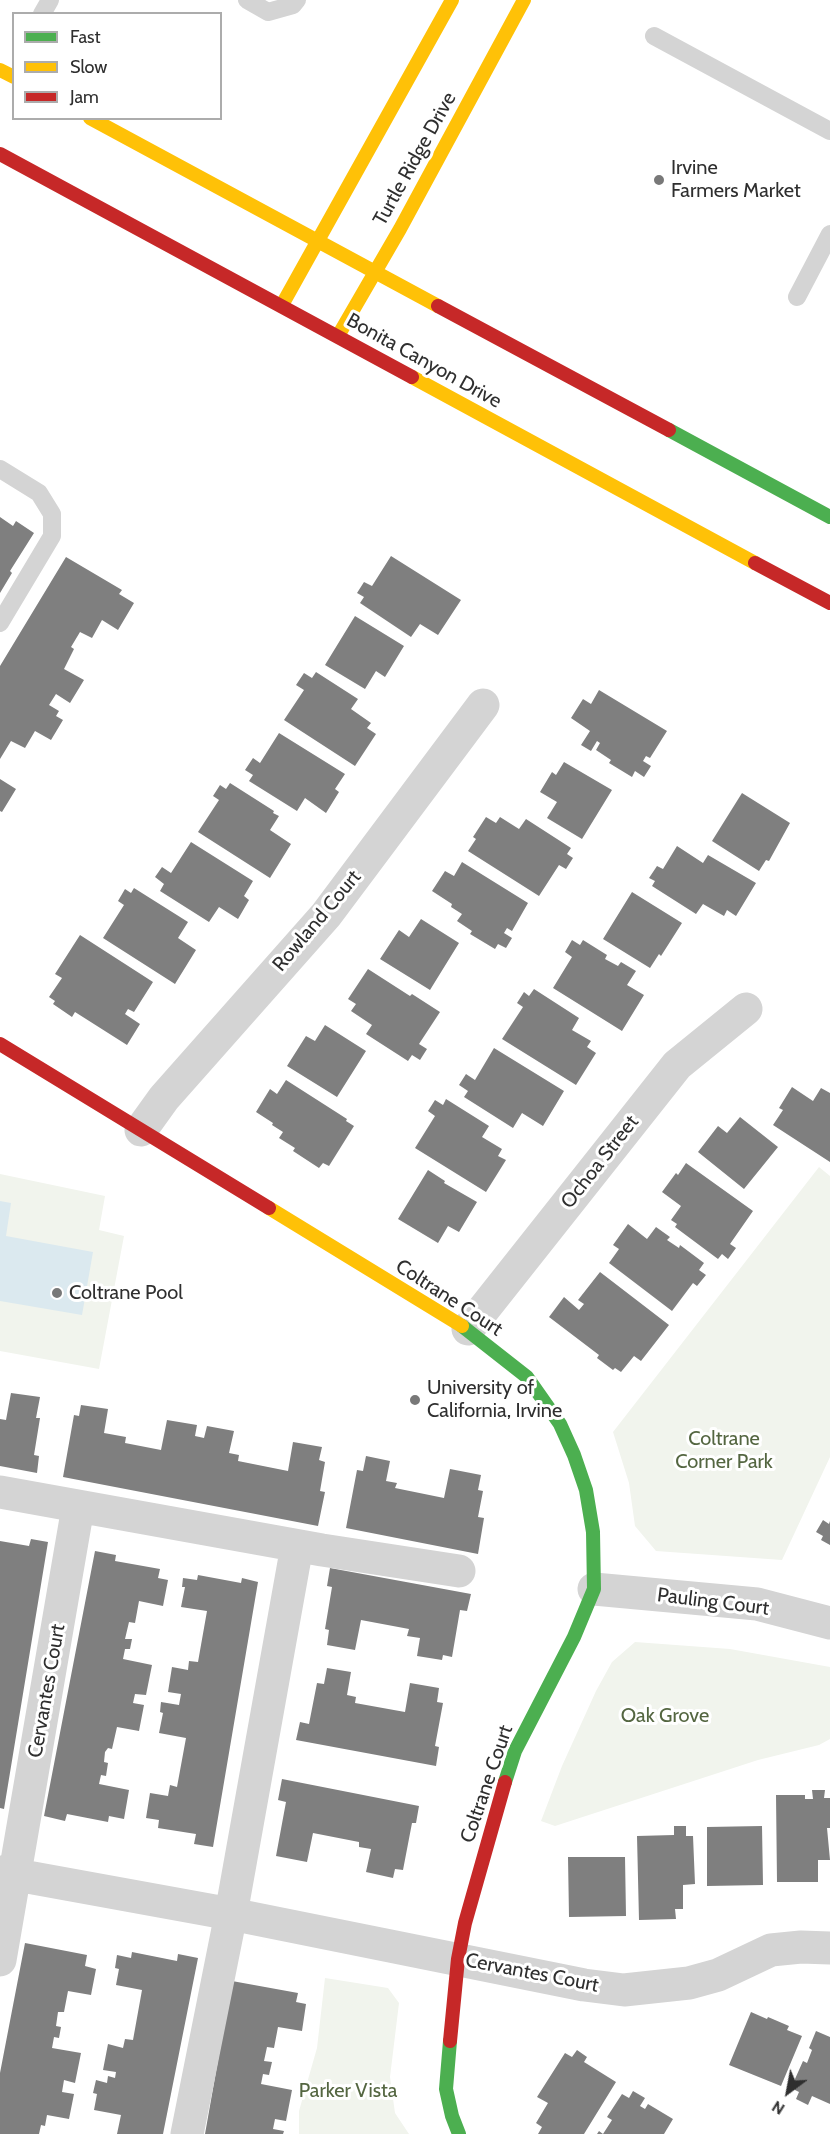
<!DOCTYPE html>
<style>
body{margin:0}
#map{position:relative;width:830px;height:2134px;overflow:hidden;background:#fff;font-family:Cabin,sans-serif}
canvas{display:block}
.legend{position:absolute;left:12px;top:12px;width:210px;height:108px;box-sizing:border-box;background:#fff;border:2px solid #acacac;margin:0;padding:8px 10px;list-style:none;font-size:18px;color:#2f2f2f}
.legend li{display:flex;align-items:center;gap:12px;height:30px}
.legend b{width:30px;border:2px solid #acacac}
.north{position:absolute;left:758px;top:2062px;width:60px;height:60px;-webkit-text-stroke:4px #fff;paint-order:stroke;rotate:212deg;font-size:16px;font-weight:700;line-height:24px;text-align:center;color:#2f2f2f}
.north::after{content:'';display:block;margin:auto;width:21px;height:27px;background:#2f2f2f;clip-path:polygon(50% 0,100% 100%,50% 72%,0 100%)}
</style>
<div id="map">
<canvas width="830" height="2134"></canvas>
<ul class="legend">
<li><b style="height:8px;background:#4caf50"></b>Fast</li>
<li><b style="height:8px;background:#ffc107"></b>Slow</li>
<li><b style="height:8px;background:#c62828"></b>Jam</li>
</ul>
<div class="north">N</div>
</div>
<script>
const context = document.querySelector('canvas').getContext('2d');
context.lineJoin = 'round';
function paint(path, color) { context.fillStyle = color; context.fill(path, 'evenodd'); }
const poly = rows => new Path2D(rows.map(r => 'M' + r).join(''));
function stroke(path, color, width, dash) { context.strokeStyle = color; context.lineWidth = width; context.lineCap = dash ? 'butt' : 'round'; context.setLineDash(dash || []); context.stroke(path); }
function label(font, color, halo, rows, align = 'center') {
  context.font = font + ' Cabin,sans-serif'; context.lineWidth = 6; context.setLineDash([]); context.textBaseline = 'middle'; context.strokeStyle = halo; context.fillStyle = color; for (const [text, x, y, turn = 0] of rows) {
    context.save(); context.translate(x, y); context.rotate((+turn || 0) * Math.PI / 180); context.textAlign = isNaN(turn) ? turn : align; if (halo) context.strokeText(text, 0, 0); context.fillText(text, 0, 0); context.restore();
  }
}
const green = poly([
 [819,1167,830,1176,830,1457,782,1560,656,1551,635,1526,629,1483,613,1432],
 [0,1174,105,1196,99,1230,124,1236,99,1369,0,1351],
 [635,1642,730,1649,830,1667,830,1739,819,1745,758,1760,555,1826,541,1821,562,1766,596,1691,612,1662],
 [325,1978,388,1988,399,2003,390,2077,395,2113,409,2134,299,2134,299,2111,317,2048]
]);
const water = poly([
 [0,1201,11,1203,6,1236,93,1252,82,1315,0,1301]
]);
const building = poly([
 [0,517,13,526,16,521,34,533,10,571,12,573,0,593],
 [391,556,461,600,438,635,420,624,411,637,360,603,364,597,357,593,364,582,372,586],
 [66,557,122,590,119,594,134,603,118,630,102,620,92,638,80,632,71,647,74,649,64,669,84,680,70,703,56,694,49,705,59,711,56,716,63,720,51,740,35,731,25,748,11,741,0,759,0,666],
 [355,616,404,646,385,677,376,671,365,689,325,665],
 [316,672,358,699,351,709,371,723,367,728,376,734,355,766,284,720,304,690,296,685,304,673,312,678],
 [599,690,667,731,650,758,646,756,643,761,651,766,644,777,635,771,632,777,609,763,611,760,596,750,600,743,597,741,591,751,581,745,590,731,571,718,583,699,591,704],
 [279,733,345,774,335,789,339,792,326,813,305,798,297,811,249,781,253,775,245,770,253,758,260,763],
 [564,762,612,790,582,839,547,818,557,802,540,792,552,772,556,775],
 [0,779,16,789,2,812,0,811],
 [230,783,274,811,273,813,279,816,270,830,291,844,270,878,198,832,219,800,213,796,220,785,226,789],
 [742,793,790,823,769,861,766,860,759,871,712,841],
 [486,817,496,823,500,817,519,829,526,819,571,848,567,854,573,858,566,869,559,865,539,896,468,851,476,839,473,837],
 [191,842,253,881,244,896,249,900,238,919,219,907,209,922,160,891,164,884,155,877,162,867,171,873],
 [677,846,703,863,708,855,756,883,736,916,727,910,724,916,703,904,696,914,652,886,655,881,649,878,657,866,663,869],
 [462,862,528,903,512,931,507,928,504,933,512,938,506,948,498,944,495,949,470,934,472,931,457,921,462,914,451,907,452,904,432,891,445,871,454,876],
 [134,888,188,922,178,938,196,950,175,984,103,938,124,905,118,901,125,889,131,893],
 [632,892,682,923,661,956,659,954,650,968,603,939],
 [421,919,459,943,430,990,380,959,399,930,409,937],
 [80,935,153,982,134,1012,128,1009,125,1014,140,1024,127,1045,75,1012,72,1017,53,1004,55,1001,49,997,62,978,55,974],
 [572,940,580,945,583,940,607,955,605,959,618,966,621,962,636,971,627,985,644,995,622,1031,553,988,572,957,565,952],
 [368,969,410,996,412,994,440,1012,419,1044,427,1049,420,1060,412,1055,408,1061,366,1034,372,1025,351,1011,356,1004,348,999],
 [534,989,579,1018,572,1030,591,1041,587,1047,596,1053,576,1085,502,1039,523,1007,517,1003,524,992,529,996],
 [325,1025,366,1051,337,1097,287,1066,306,1036,315,1041],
 [494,1048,564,1091,543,1126,522,1113,513,1128,464,1097,468,1091,459,1085,466,1074,475,1080],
 [286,1080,347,1119,346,1121,354,1126,329,1166,323,1163,319,1168,293,1151,295,1148,279,1138,283,1132,272,1125,273,1123,256,1112,270,1089,277,1094],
 [792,1087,813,1101,821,1088,830,1093,830,1162,773,1125,783,1110,779,1108],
 [446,1099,489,1126,482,1137,502,1149,498,1156,506,1160,486,1192,415,1148,435,1116,428,1111,435,1100,443,1105],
 [740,1117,778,1147,744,1189,698,1152,718,1126,727,1133],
 [686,1163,753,1211,730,1244,736,1248,728,1259,722,1254,718,1259,675,1227,677,1224,671,1220,681,1206,662,1192,676,1173,678,1175],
 [428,1170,445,1181,444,1183,477,1202,459,1232,448,1226,438,1243,398,1219],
 [628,1224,647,1239,656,1227,670,1237,667,1240,679,1248,680,1245,704,1263,699,1270,706,1275,697,1286,693,1283,672,1311,609,1263,619,1249,613,1245],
 [600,1272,669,1325,641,1361,634,1356,621,1372,615,1368,613,1370,597,1358,599,1355,549,1317,564,1297,579,1310,584,1304,578,1300],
 [11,1393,40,1397,36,1418,40,1418,34,1455,39,1456,37,1473,0,1466,0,1419,6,1420],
 [81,1405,108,1409,104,1433,126,1437,125,1443,161,1450,167,1420,197,1425,195,1436,204,1438,207,1426,234,1431,229,1453,239,1455,238,1461,288,1471,293,1442,322,1447,319,1460,325,1462,320,1491,325,1492,318,1526,63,1477,74,1415,79,1416],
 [366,1456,390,1461,386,1481,397,1483,395,1488,444,1498,450,1469,481,1475,478,1490,483,1491,478,1517,484,1518,478,1554,346,1528,357,1470,363,1471],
 [823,1520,829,1524,830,1521,830,1545,821,1540,823,1536,816,1532],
 [31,1539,48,1542,4,1809,0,1808,0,1541,29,1546],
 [95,1551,116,1555,115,1561,160,1569,158,1578,168,1580,163,1606,139,1601,135,1623,129,1622,125,1639,132,1639,130,1649,125,1649,123,1659,152,1665,146,1695,135,1694,133,1703,144,1705,139,1731,117,1727,112,1749,108,1748,105,1752,104,1762,108,1763,106,1776,101,1775,99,1784,129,1790,124,1819,109,1816,108,1822,67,1814,65,1821,44,1816],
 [330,1568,471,1594,467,1611,460,1610,452,1657,443,1655,442,1660,417,1656,420,1638,407,1636,409,1629,361,1620,355,1650,327,1645,329,1630,325,1629,332,1587,327,1586],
 [198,1575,241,1583,242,1578,258,1582,213,1847,194,1844,196,1834,158,1828,159,1820,146,1818,150,1793,168,1796,170,1785,177,1787,186,1738,159,1733,163,1713,160,1712,161,1702,179,1705,181,1694,168,1692,172,1667,188,1670,189,1661,198,1662,207,1611,181,1607,185,1587,182,1587,183,1578,197,1580],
 [327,1668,351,1672,347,1695,356,1697,355,1703,405,1712,410,1683,439,1688,437,1702,443,1703,435,1746,439,1747,436,1766,296,1740,300,1722,309,1724,317,1683,324,1684],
 [282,1779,419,1806,416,1823,412,1823,403,1870,395,1869,393,1878,366,1872,371,1849,359,1847,359,1842,313,1833,307,1862,276,1856,286,1802,278,1800],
 [812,1790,825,1790,824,1798,830,1798,830,1828,827,1828,830,1860,818,1860,818,1882,777,1882,776,1795,805,1795,805,1799,813,1799],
 [674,1826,686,1826,686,1836,693,1836,695,1884,683,1885,683,1909,675,1909,676,1919,639,1920,637,1836,674,1835],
 [762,1826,763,1885,707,1886,707,1827],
 [568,1857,625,1857,626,1916,569,1917],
 [25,1943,87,1955,85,1966,96,1969,91,1995,68,1991,64,2012,58,2012,56,2026,61,2027,59,2038,54,2037,52,2048,81,2053,75,2083,64,2080,62,2092,74,2094,69,2119,47,2115,45,2126,41,2125,39,2134,0,2134,0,2073],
 [132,1952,177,1961,178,1954,198,1958,163,2134,117,2134,121,2115,94,2110,97,2094,93,2093,96,2080,107,2083,108,2076,115,2078,116,2072,103,2070,108,2044,123,2048,125,2039,133,2040,142,1990,116,1985,119,1969,115,1968,117,1955,131,1958],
 [232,1981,298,1993,296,2002,306,2004,302,2031,278,2027,274,2048,267,2047,264,2061,272,2062,269,2075,263,2074,261,2084,292,2090,286,2121,275,2119,273,2129,284,2131,283,2134,205,2134],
 [751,2012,767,2019,768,2017,789,2026,787,2030,802,2036,781,2086,729,2065],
 [816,2031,830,2037,830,2104,812,2096,808,2105,796,2099,799,2092,791,2088,803,2061,807,2063,812,2050,809,2048],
 [577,2050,587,2057,584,2062,616,2082,584,2134,538,2134,542,2127,536,2123,548,2103,537,2097,565,2053,572,2057],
 [633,2091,645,2098,640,2106,645,2109,648,2104,673,2119,664,2134,597,2134,599,2131,603,2134,612,2120,607,2117,622,2094,629,2098]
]);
const lane = poly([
 [247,0,268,12,293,5,297,0],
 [42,14,50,0],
 [654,36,830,131],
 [797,297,830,234],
 [0,469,39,493,52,514,52,536,0,623]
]);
const street = poly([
 [141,1130,164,1098,326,915,483,705],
 [468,1329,677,1065,746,1009],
 [0,1492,322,1550,459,1571],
 [594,1589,757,1604,830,1623],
 [0,1872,231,1914,584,1985,624,1990,689,1983,718,1975,771,1950,801,1947,830,1948],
 [0,1960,78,1507],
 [187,2134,231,1914,297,1546]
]);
const fast = poly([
 [669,430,830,517],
 [462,1326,527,1377,560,1424,574,1455,586,1490,593,1532,594,1589,574,1637,515,1751,505,1782],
 [450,2041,446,2089,452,2116,459,2134]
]);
const slow = poly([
 [0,70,14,77],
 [90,118,438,306],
 [282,305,452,0],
 [338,336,400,229,524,0],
 [412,377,755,563],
 [269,1208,462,1326]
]);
const jam = poly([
 [0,154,412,377],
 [438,306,669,430],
 [755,563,830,603],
 [0,1044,269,1208],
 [450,2041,458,1959,465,1923,505,1782]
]);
const markers = [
 [659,180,6,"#787878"],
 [57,1293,6,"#787878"],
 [415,1400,6,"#787878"]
];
const streetNames = [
 ["Turtle Ridge Drive",415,159,-61],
 ["Bonita Canyon Drive",424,361,29],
 ["Rowland Court",317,921,-50],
 ["Ochoa Street",600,1162,-52],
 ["Coltrane Court",449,1298,33],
 ["Pauling Court",713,1602,7],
 ["Cervantes Court",47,1691,-80],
 ["Coltrane Court",487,1784,-71],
 ["Cervantes Court",532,1973,11]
];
const poiNames = [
 ["Irvine",671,168],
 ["Farmers Market",671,191],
 ["Coltrane Pool",69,1293],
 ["University of",427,1388],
 ["California, Irvine",427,1411]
];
const parkNames = [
 ["Coltrane",724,1439],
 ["Corner Park",724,1462],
 ["Oak Grove",665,1716],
 ["Parker Vista",348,2091]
];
paint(green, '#f1f4ed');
paint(water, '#dbe9ef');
paint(building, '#7f7f7f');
stroke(lane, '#d4d4d4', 18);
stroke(street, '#d4d4d4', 33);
stroke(fast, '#4caf50', 14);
stroke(slow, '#ffc107', 14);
stroke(jam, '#c62828', 14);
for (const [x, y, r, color] of markers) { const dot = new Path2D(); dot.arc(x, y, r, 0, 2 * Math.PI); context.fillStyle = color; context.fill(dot); stroke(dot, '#fff', 2); }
label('20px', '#2f2f2f', '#fff', streetNames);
label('20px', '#2f2f2f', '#fff', poiNames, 'left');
label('20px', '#546641', '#fff', parkNames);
</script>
